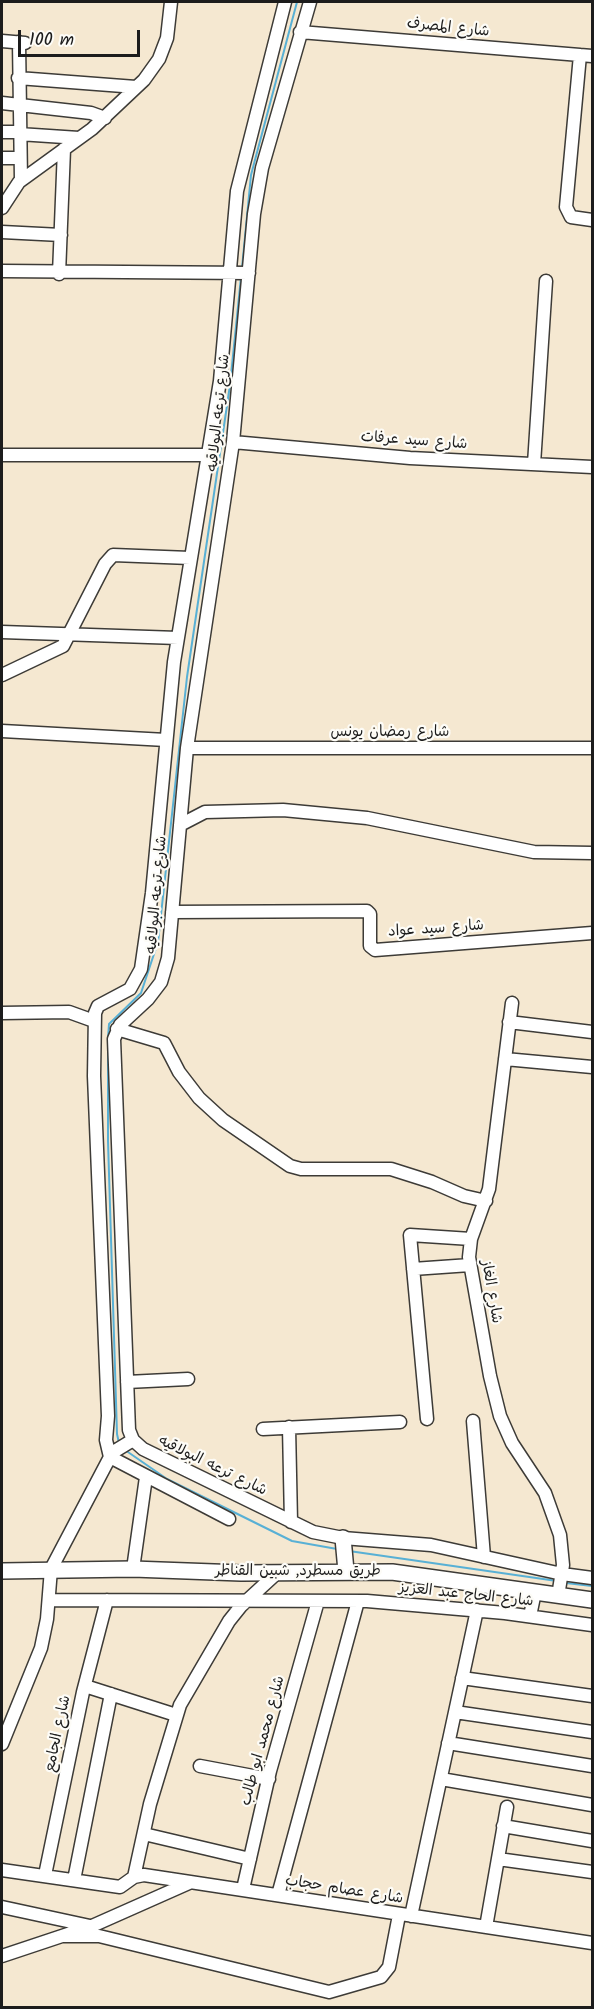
<!DOCTYPE html>
<meta charset="utf-8">
<style>
body{margin:0}
#map{position:relative;width:594px;height:2009px;overflow:hidden;background:#f5e8d1;font-family:Kalam,sans-serif}
canvas{display:block}
.frame{position:absolute;inset:0;border:3px solid #1c1c1c;pointer-events:none}
.scale{position:absolute;left:18px;top:30px;width:122px;height:27px;box-sizing:border-box;border:3px solid #1c1c1c;border-top:0;padding-left:8px;font-size:18px;line-height:21px;white-space:nowrap;color:#1c1c1c;-webkit-text-stroke:4px #fdfcf7;paint-order:stroke}
</style>
<div id="map">
<canvas width="594" height="2009"></canvas>
<div class="frame"></div>
<div class="scale">100 m</div>
</div>
<script>
const context = document.querySelector('canvas').getContext('2d');
context.lineJoin = 'round';
const poly = rows => new Path2D(rows.map(r => 'M' + r).join(''));
function stroke(path, color, width, dash) { context.strokeStyle = color; context.lineWidth = width; context.lineCap = dash ? 'butt' : 'round'; context.setLineDash(dash || []); context.stroke(path); }
function label(font, color, halo, rows, align = 'center') {
  context.font = font + ' Kalam,"Playpen Sans Arabic",sans-serif'; context.lineWidth = 4.5; context.setLineDash([]); context.textBaseline = 'middle'; context.strokeStyle = halo; context.fillStyle = color; for (const [text, x, y, turn = 0] of rows) {
    context.save(); context.translate(x, y); context.rotate((+turn || 0) * Math.PI / 180); context.textAlign = isNaN(turn) ? turn : align; if (halo) context.strokeText(text, 0, 0); context.fillText(text, 0, 0); context.restore();
  }
}
const stream = poly([
 [242,268,251,175,297,2],
 [108,1038,109,1024,141,993,158,942,187,677,230,385,241,277],
 [108,1047,108,1141,117,1434,119,1443],
 [125,1450,167,1479,292,1541,337,1549],
 [349,1551,557,1581],
 [566,1583,592,1586]
]);
const minor = poly([
 [310,2,262,168,254,214,233,442,187,748,168,958,161,982,148,999,120,1025,114,1039,129,1430,133,1440,143,1449,313,1532,343,1538,431,1545,562,1574,592,1578],
 [300,32,592,56],
 [2,41,25,43],
 [19,42,21,180],
 [580,55,566,207,571,217,592,220],
 [18,78,136,87],
 [2,103,91,113,105,118],
 [2,132,19,132],
 [19,134,79,138],
 [2,158,19,158],
 [2,208,19,182,92,129,144,80,159,59,167,38,171,2],
 [2,232,61,235],
 [2,271,249,273],
 [59,274,64,149],
 [233,442,410,458,592,467],
 [2,455,209,455],
 [534,464,546,281],
 [2,632,178,638],
 [2,675,63,646,105,564,113,555,190,558],
 [2,731,166,740],
 [187,748,592,748],
 [180,825,205,812,283,810,367,818,534,852,592,853],
 [172,912,367,911,370,914,370,946,375,950,592,933],
 [512,1003,489,1189,471,1239,469,1257,490,1376,500,1416,512,1443,545,1493,560,1535,563,1565,558,1596],
 [2,1013,69,1012,94,1021],
 [509,1022,592,1032],
 [117,1029,164,1043,179,1072,199,1098,223,1120,290,1166,301,1169,391,1169,432,1182,464,1196,486,1201],
 [505,1059,592,1067],
 [413,1269,470,1265],
 [127,1382,188,1379],
 [427,1419,410,1235,471,1239],
 [473,1421,484,1557],
 [289,1427,291,1522],
 [263,1429,400,1422],
 [110,1454,133,1440],
 [110,1457,229,1519],
 [133,1569,146,1477],
 [49,1600,367,1601,505,1613,592,1625],
 [530,1616,535,1592],
 [462,1678,592,1696],
 [85,1686,176,1715],
 [455,1712,592,1732],
 [448,1743,592,1766],
 [2,1744,41,1648,47,1619,51,1569,110,1457,106,1440,108,1416,94,1076,95,1013,98,1006,130,989,141,969,152,893,174,662,220,381,237,191,285,2],
 [200,1766,269,1779],
 [441,1779,592,1805],
 [503,1826,592,1841],
 [144,1834,250,1859],
 [498,1859,592,1872],
 [2,1870,120,1887,134,1877,144,1875,592,1943],
 [45,1875,83,1692,107,1600],
 [134,1877,150,1804,180,1705,229,1621,241,1606,278,1572],
 [74,1880,111,1694],
 [243,1889,270,1771,318,1601],
 [278,1895,358,1601],
 [2,1907,90,1926],
 [411,1916,477,1610],
 [486,1927,507,1807],
 [63,1936,99,1936,329,1992,381,1977,389,1967,399,1915],
 [2,1956,92,1926,189,1883]
]);
const major = poly([
 [343,1538,346,1571],
 [2,1571,133,1569,241,1573,392,1572,592,1600]
]);
const streetNames = [
 ["شارع المصرف",448,29,6],
 ["شارع ترعه البولاقيه",220,413,-84],
 ["شارع سيد عرفات",414,442,4],
 ["شارع رمضان يونس",390,733],
 ["شارع ترعه البولاقيه",158,895,-85],
 ["شارع سيد عواد",436,930,-4],
 ["شارع الغاز",490,1292,80],
 ["شارع ترعه البولاقيه",212,1467,26],
 ["طريق مسطرد, شبين القناطر",298,1572],
 ["شارع الحاج عبد العزيز",466,1596,6],
 ["شارع الجامع",59,1734,-78],
 ["شارع محمد ابو طالب",264,1741,-75],
 ["شارع عصام حجاب",344,1891,9]
];
stroke(stream, '#58b0d5', 2);
stroke(minor, '#3d3b37', 15);
stroke(major, '#3d3b37', 18);
stroke(minor, '#fff', 12);
stroke(major, '#fff', 15);
label('15px', '#1c1c1c', '#fdfcf7', streetNames);
</script>
